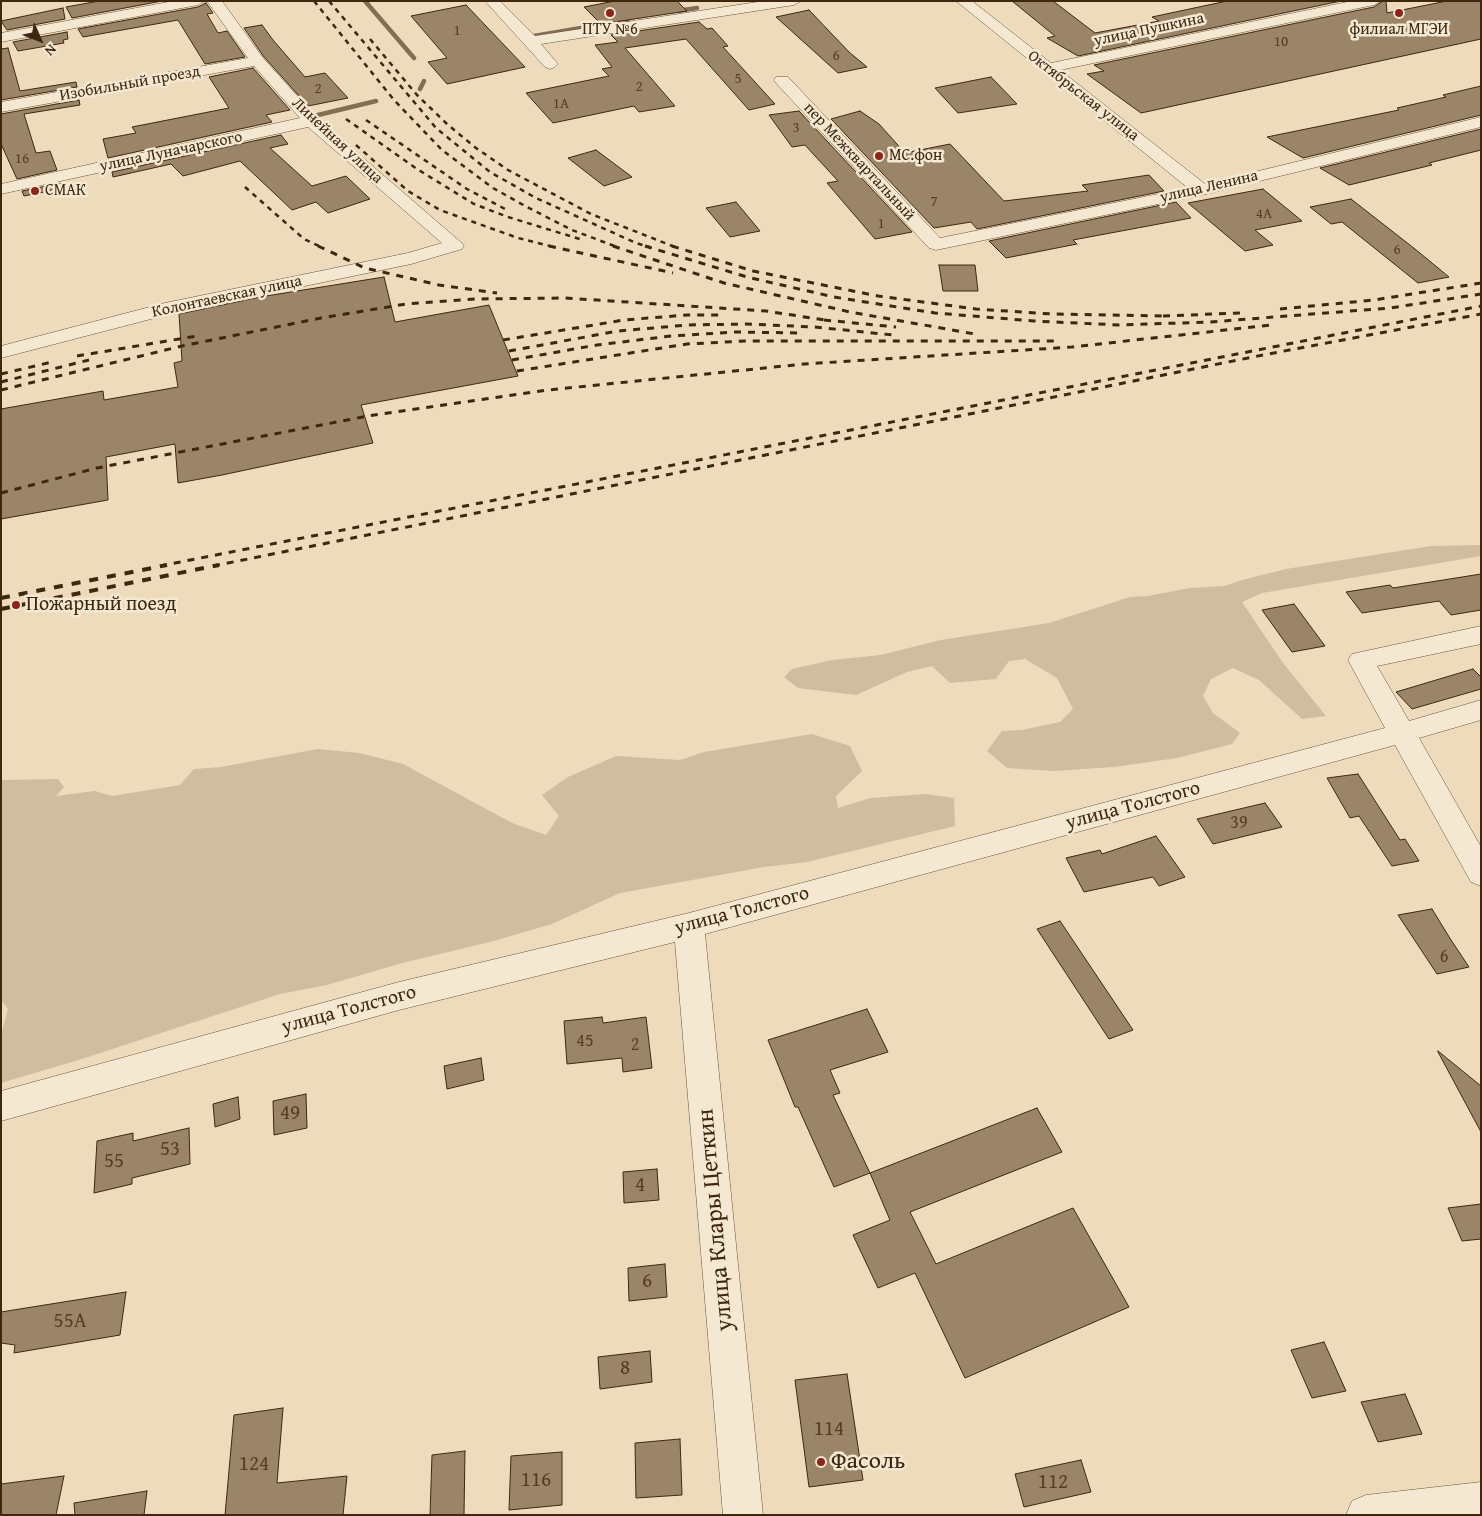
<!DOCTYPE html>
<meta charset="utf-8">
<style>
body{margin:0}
#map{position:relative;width:1482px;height:1516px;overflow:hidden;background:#eedbbb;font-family:"Gentium Book Plus",serif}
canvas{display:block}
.frame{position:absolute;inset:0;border:2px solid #3f270f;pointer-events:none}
.north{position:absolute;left:15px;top:15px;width:50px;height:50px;-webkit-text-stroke:4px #f4e8d3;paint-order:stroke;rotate:134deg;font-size:14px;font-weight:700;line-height:20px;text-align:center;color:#3f270f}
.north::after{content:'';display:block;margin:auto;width:18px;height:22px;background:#3f270f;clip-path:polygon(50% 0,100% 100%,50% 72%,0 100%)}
</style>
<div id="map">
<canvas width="1482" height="1516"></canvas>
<div class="frame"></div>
<div class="north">N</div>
</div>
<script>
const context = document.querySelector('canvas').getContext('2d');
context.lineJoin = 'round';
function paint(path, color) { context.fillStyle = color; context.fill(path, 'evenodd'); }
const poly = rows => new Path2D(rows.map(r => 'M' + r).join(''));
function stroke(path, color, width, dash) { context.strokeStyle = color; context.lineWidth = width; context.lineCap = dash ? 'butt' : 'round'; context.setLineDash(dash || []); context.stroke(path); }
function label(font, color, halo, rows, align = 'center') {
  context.font = font + ' "Gentium Book Plus",serif'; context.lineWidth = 5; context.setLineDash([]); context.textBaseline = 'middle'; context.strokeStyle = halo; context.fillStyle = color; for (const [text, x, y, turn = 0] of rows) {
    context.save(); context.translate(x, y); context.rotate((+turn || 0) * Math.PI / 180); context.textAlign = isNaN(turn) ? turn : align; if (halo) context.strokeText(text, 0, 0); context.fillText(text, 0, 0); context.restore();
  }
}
const green = poly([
 [1481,545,1481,556,1262,593,1242,602,1283,663,1326,716,1302,719,1259,680,1233,668,1211,679,1203,696,1213,713,1240,733,1232,744,1177,758,1114,767,1054,771,1007,768,987,751,1002,731,1022,730,1060,722,1073,709,1057,678,1025,659,1009,661,996,679,950,683,932,666,907,672,856,695,798,688,784,677,792,669,832,660,881,655,941,640,1049,623,1130,597,1148,596,1190,588,1225,586,1242,580,1286,569,1431,546],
 [812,734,850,746,862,771,836,796,838,808,870,798,925,794,954,798,955,826,807,862,764,867,620,893,552,924,490,942,402,963,327,985,280,994,85,1058,1,1083,1,1035,8,1009,1,1000,1,780,58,779,64,787,56,796,95,791,112,796,180,785,194,769,221,767,318,749,359,753,403,764,512,823,546,835,559,816,542,795,568,777,616,756,680,760,704,752]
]);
const stream = poly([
 [365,1,414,58],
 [677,11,697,8],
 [534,36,628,20],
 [420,89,424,81],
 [318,115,376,101]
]);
const building = poly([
 [99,1,162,1,72,18,66,7,99,1],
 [615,1,677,1,687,11,601,24,584,7,615,1],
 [1012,1,1053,1,1095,33,1159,21,1152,17,1227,1,1341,1,1078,56,1047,38,1055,36,1012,1],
 [1383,1,1386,1,1387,13,1447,1,1481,1,1481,39,1141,113,1087,74,1104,71,1094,65,1374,7,1383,1],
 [206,3,213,13,207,14,218,33,227,31,245,57,205,64,178,20,83,37,78,29,198,7,206,3],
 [466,5,525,67,447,84,428,62,447,58,411,16,466,5],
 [63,8,65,19,7,30,1,21,63,8],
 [809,10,849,52,867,67,838,73,776,17,809,10],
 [699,22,707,29,712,28,728,46,723,47,775,104,749,110,686,39,625,48,675,106,639,112,634,106,553,123,526,93,609,76,602,69,612,67,595,45,618,42,611,35,699,22],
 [262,25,273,40,305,77,325,73,348,98,308,106,264,57,244,28,262,25],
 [67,32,68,39,63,40,64,43,18,51,13,42,67,32],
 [8,48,20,91,76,82,77,87,1,100,1,49,8,48],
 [253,68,290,110,266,115,272,122,108,158,103,139,136,133,132,127,229,108,209,77,253,68],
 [991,77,1017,104,958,113,935,88,991,77],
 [1481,86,1481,115,1303,158,1267,137,1399,110,1397,108,1446,97,1443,95,1481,86],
 [79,100,80,105,24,114,36,153,50,151,57,170,17,179,1,144,1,114,79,100],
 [799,111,812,125,912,232,875,239,827,183,838,181,805,145,792,147,769,115,799,111],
 [860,111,879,124,905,153,950,144,1004,201,1088,191,1082,185,1149,175,1164,191,977,229,971,222,934,228,831,119,860,111],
 [1481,129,1481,150,1429,163,1432,165,1349,185,1320,168,1481,129],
 [281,135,288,144,270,148,312,186,346,176,370,199,328,213,316,202,292,210,240,161,183,176,171,164,113,177,112,172,281,135],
 [596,150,632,177,604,186,568,158,596,150],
 [62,183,64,188,24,196,22,191,62,183],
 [1263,189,1302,221,1255,230,1273,245,1245,251,1188,203,1263,189],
 [1351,199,1415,249,1449,277,1418,283,1342,222,1331,224,1310,207,1351,199],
 [736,202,760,231,730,237,706,208,736,202],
 [1176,202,1191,218,1073,240,1077,244,1006,258,989,241,1176,202],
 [939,265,975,265,978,291,943,291,939,265],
 [384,277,395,322,489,305,518,376,361,405,373,443,222,475,178,483,175,444,106,457,108,500,1,519,1,409,103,391,104,400,178,387,174,363,182,361,179,314,260,297,384,277],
 [1481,574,1481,610,1451,615,1439,601,1362,613,1346,592,1390,585,1393,588,1481,574],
 [1294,604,1325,646,1292,652,1262,610,1294,604],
 [1473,669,1481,677,1481,689,1412,709,1396,692,1473,669],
 [1358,774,1400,840,1405,839,1419,861,1392,866,1359,816,1350,818,1327,778,1358,774],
 [1265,803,1282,827,1213,844,1197,819,1265,803],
 [1156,836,1185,877,1159,886,1153,877,1084,892,1066,858,1100,850,1102,854,1156,836],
 [1432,909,1451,940,1469,967,1437,974,1398,915,1432,909],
 [1060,921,1133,1030,1109,1039,1037,929,1060,921],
 [867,1009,888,1052,830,1070,840,1093,833,1095,870,1173,834,1187,798,1107,795,1107,768,1040,867,1009],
 [602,1017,603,1023,646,1017,652,1068,623,1072,622,1058,567,1064,564,1021,602,1017],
 [1438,1051,1481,1086,1481,1132,1438,1052,1438,1051],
 [481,1058,484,1080,447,1089,444,1066,481,1058],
 [306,1094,307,1128,274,1135,273,1101,306,1094],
 [238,1097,240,1119,215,1127,213,1104,238,1097],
 [1037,1108,1062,1152,910,1212,936,1264,1073,1208,1129,1307,965,1378,915,1273,878,1288,853,1235,890,1220,870,1173,1037,1108],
 [189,1128,190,1164,132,1178,132,1184,94,1193,97,1141,133,1133,133,1141,189,1128],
 [657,1169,659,1200,624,1203,623,1172,657,1169],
 [1481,1204,1481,1239,1462,1241,1448,1208,1481,1204],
 [665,1264,667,1297,629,1301,628,1268,665,1264],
 [126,1292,120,1335,14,1353,15,1345,1,1343,1,1312,126,1292],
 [1324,1342,1346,1391,1312,1398,1291,1350,1324,1342],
 [650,1351,652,1382,600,1389,598,1357,650,1351],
 [847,1374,863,1480,809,1487,795,1380,847,1374],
 [1405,1394,1422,1434,1378,1442,1361,1402,1405,1394],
 [283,1408,277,1483,347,1476,343,1515,225,1515,234,1415,283,1408],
 [680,1439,682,1495,636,1498,635,1443,680,1439],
 [465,1451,464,1515,430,1515,432,1455,465,1451],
 [562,1452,562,1505,509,1510,511,1456,562,1452],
 [1081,1460,1091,1492,1024,1507,1015,1474,1081,1460],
 [64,1476,56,1515,1,1515,1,1484,64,1476],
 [147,1491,144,1515,75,1515,74,1503,147,1491]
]);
const minor = poly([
 [174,1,205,1,198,5,1,42,1,33,174,1],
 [207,1,222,1,263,58,317,118,464,245,462,249,411,264,174,313,1,358,1,346,165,303,408,253,442,243,308,127,1,194,1,184,300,118,254,66,1,112,1,102,248,58,207,1],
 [485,1,500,1,535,36,764,1,801,1,794,5,541,44,558,64,555,67,550,69,545,67,485,1],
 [956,1,972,1,1051,63,1352,1,1381,1,1374,5,1060,70,1205,184,1481,117,1481,127,1202,195,936,250,929,248,776,83,774,80,776,77,788,77,940,238,1188,188,956,1],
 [1481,626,1481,644,1377,666,1409,721,1481,700,1481,720,1419,738,1481,847,1481,886,1471,882,1395,745,705,934,763,1515,723,1515,675,942,399,1010,1,1121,1,1091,399,982,689,913,1385,728,1348,660,1352,654,1481,626],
 [1481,1482,1481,1515,1346,1515,1352,1501,1366,1495,1481,1482]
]);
const railFar2 = poly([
 [314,1,394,100,442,150,493,188,527,207,572,230,617,247],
 [329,1,436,128,490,172,536,198,636,243,649,247],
 [370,39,417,95,447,124,476,148,508,170,591,214,675,247],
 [346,119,417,169,474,204,508,217,583,240],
 [366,120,467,189,507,210],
 [356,145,408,191,440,210,518,238,554,247],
 [245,187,304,239,321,247]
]);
const railFar1 = poly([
 [318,246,365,268,439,285,497,293],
 [549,246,673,273],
 [613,246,724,283,850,312,975,334],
 [645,246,747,277,834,297,935,313,1034,321,1119,325,1210,322,1390,308,1481,294],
 [672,246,753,271,878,296,976,309,1052,314,1165,316],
 [1280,309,1374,300,1481,283],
 [1163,316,1240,313],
 [824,320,896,327],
 [503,340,624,320,687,315,722,315],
 [509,351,618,331,688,325,746,324,815,327,893,335],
 [77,356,197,336],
 [512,360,597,345,671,336,736,332,801,333],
 [517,371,687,344,745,341,1059,341],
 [1,374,52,362],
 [1,382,89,360],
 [1,390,182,346,321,318,406,304,476,299,565,298,766,311,831,321],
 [1,493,97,468,368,416,548,390,804,364,1072,347,1271,325],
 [160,566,1481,306],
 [213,566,1263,355,1481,314]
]);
const rail = poly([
 [1,598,167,565],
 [1,609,219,565]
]);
const markers = [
 [610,13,5,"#8f2418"],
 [1399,13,5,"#8f2418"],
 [879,156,5,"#8f2418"],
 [35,191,5,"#8f2418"],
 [16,605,5,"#8f2418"],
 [821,1462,5,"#8f2418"]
];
const farNumbernames = [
 ["1",457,31],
 ["10",1281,42],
 ["6",836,56],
 ["5",738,79],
 ["2",639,87],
 ["2",318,89],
 ["1А",561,104],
 ["3",796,128],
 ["16",22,159],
 ["7",934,202],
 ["4А",1264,214],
 ["1",881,224],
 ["6",1397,250]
];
const farPoinames = [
 ["ПТУ №6",610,30],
 ["филиал МГЭИ",1399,30],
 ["МС.фон",889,156,"left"],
 ["СМАК",45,191,"left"]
];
const farStreetnames = [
 ["улица Пушкина",1149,30,-12],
 ["Изобильный проезд",130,84,-10],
 ["Октябрьская улица",1083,96,38],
 ["Линейная улица",337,141,43],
 ["улица Луначарского",171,152,-12],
 ["пер Межквартальный",859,162,47],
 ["улица Ленина",1209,187,-13],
 ["Колонтаевская улица",227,297,-12]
];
const numberNames = [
 ["39",1239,823],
 ["6",1444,957],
 ["45",585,1041],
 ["2",635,1045]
];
const poiNames = [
 ["Пожарный поезд",26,605]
];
const streetNames = [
 ["улица Толстого",1133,806,-15],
 ["улица Толстого",742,911,-15],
 ["улица Толстого",349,1010,-15]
];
const nearNumbernames = [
 ["49",290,1114],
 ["53",170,1150],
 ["55",114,1162],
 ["4",640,1186],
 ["6",647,1282],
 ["55А",70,1322],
 ["8",625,1369],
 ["114",829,1430],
 ["124",254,1465],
 ["116",536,1481],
 ["112",1053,1483]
];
const nearStreetnames = [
 ["улица Клары Цеткин",716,1220,-95]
];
const nearPoinames = [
 ["Фасоль",831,1462]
];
paint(green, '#d0bc9e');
stroke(stream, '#846e53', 4.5);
paint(building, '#9a8568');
stroke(building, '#3f270f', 1);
stroke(minor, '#6b543a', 1);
paint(minor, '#f4e8d3');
stroke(railFar2, '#3f270f', 2.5, [5, 5]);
stroke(railFar1, '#3f270f', 3, [7, 7]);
stroke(rail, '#3f270f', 4, [9, 9]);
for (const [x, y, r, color] of markers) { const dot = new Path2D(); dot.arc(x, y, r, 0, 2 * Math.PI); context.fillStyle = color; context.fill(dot); stroke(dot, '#f4e8d3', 2); }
label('15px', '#563e25', null, farNumbernames);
label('16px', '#3f270f', '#f4e8d3', farPoinames);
label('16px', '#3f270f', '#f4e8d3', farStreetnames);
label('18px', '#563e25', null, numberNames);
label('20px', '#3f270f', '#f4e8d3', poiNames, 'left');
label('20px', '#3f270f', '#f4e8d3', streetNames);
label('21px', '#563e25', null, nearNumbernames);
label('24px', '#3f270f', '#f4e8d3', nearStreetnames);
label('24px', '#3f270f', '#f4e8d3', nearPoinames, 'left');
</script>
